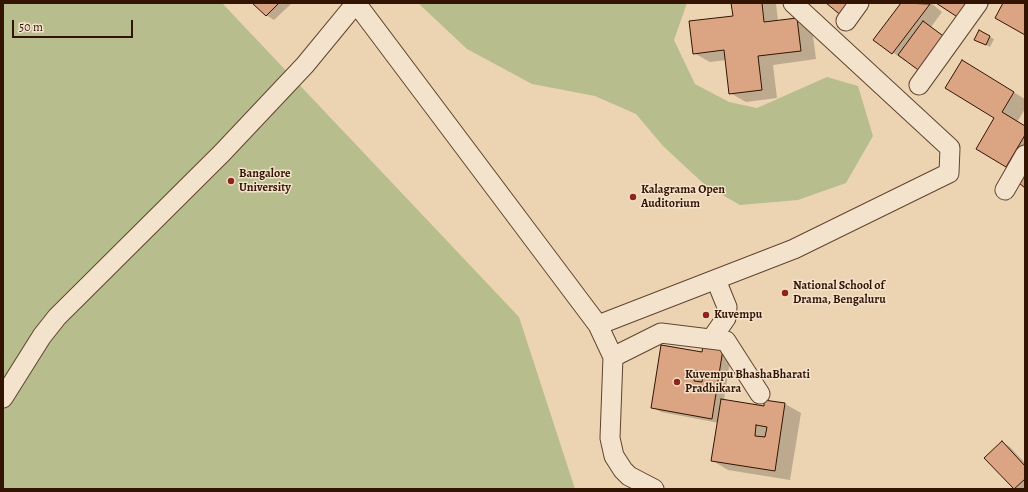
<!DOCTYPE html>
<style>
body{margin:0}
#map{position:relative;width:1028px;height:492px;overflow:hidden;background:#ecd4b2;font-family:Alegreya,serif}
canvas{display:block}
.frame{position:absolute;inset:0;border:4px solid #331403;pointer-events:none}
.scale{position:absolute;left:12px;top:20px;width:121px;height:18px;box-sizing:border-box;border:2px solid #331403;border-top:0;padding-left:5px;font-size:12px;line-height:14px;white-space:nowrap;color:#331403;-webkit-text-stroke:3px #f3e3cd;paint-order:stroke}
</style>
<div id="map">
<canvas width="1028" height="492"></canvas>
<div class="frame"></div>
<div class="scale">50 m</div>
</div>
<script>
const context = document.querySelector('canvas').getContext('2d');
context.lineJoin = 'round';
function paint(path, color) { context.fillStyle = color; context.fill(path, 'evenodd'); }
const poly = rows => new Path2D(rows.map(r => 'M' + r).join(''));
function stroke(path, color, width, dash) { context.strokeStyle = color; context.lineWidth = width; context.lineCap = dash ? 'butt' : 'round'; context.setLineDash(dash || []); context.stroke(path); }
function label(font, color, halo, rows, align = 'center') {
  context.font = font + ' Alegreya,serif'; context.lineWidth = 3; context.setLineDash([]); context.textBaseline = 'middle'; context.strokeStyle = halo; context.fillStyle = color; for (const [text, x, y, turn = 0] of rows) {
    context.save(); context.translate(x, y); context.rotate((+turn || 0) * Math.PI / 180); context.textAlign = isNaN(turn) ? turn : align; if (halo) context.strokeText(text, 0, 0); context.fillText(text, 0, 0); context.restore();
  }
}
const green = poly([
 [3,3,222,3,519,317,575,489,3,489],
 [418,3,687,3,674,40,695,84,729,102,757,108,827,77,858,86,873,136,846,183,798,200,740,205,705,185,663,146,636,114,595,96,532,84,467,49]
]);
const shadow = poly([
 [254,3,292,3,274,20,266,15],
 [732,3,776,3,778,21,796,19,812,28,816,59,773,65,777,98,746,102,730,93,726,60,710,62,694,53,734,17],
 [902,3,931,3,942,12,931,27,958,46,905,61,874,39],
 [938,3,990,3,974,26],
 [979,31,994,39,990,47,979,41],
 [978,71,1025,99,1025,109,1017,122,1025,126,1025,170,1022,175,1006,166,996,118],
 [704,347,731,355,724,400,764,407,765,401,785,404,801,413,790,480,728,470,713,461,719,423,661,412,652,407,702,353],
 [1002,442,1010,447,1025,463,1025,489,1014,489]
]);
const building = poly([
 [252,3,279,3,266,16,252,3],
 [731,3,762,3,764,22,797,18,801,51,758,56,762,90,729,94,724,50,693,54,689,21,733,16,731,3],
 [826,3,852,3,843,17,826,3],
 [901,3,930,4,892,54,873,40,901,3],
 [936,3,973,3,962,20,936,3],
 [1003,3,1025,3,1025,35,995,18,1003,3],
 [923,21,946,38,921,72,898,55,923,21],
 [979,30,990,36,986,45,974,40,979,30],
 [962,60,1014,92,1002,112,1025,126,1025,135,1006,167,976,149,994,118,945,88,962,60],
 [1025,175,1025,188,1019,183,1025,175],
 [661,345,702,352,703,345,723,349,712,419,651,408,661,345],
 [696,371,704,372,702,382,694,381,696,371],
 [721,399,764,406,764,400,785,403,775,471,711,461,721,399],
 [756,425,767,427,765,437,755,436,756,425],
 [1002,441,1025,466,1025,479,1014,489,984,458,1002,441]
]);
const minor = poly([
 [356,3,598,325,794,249,949,173,950,148,793,3],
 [846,21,859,3],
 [919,85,978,3],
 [1005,190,1025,155],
 [598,325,613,357,610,438,614,456,623,470,629,476,654,489],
 [712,338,726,318,727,307,716,280],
 [613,357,661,333,726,341,760,394],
 [3,398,42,336,57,317,222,153,305,65,356,3]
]);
const markers = [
 [231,181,4,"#8f2418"],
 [633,197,4,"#8f2418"],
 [785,293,4,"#8f2418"],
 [706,315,4,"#8f2418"],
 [677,382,4,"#8f2418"]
];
const poiNames = [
 ["Bangalore",239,174],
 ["University",239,188],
 ["Kalagrama Open",641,190],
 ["Auditorium",641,204],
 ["National School of",793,286],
 ["Drama, Bengaluru",793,300],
 ["Kuvempu",714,315],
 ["Kuvempu BhashaBharati",685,375],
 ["Pradhikara",685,389]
];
paint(green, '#b7bd8d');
paint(shadow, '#0003');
paint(building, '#dba583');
stroke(building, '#331403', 1);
stroke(minor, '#61442f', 21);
stroke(minor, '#f3e3cd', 19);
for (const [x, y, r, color] of markers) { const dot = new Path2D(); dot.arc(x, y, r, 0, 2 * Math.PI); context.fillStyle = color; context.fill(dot); stroke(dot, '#f3e3cd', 1.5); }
label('bold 12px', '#331403', '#f3e3cd', poiNames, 'left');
</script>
